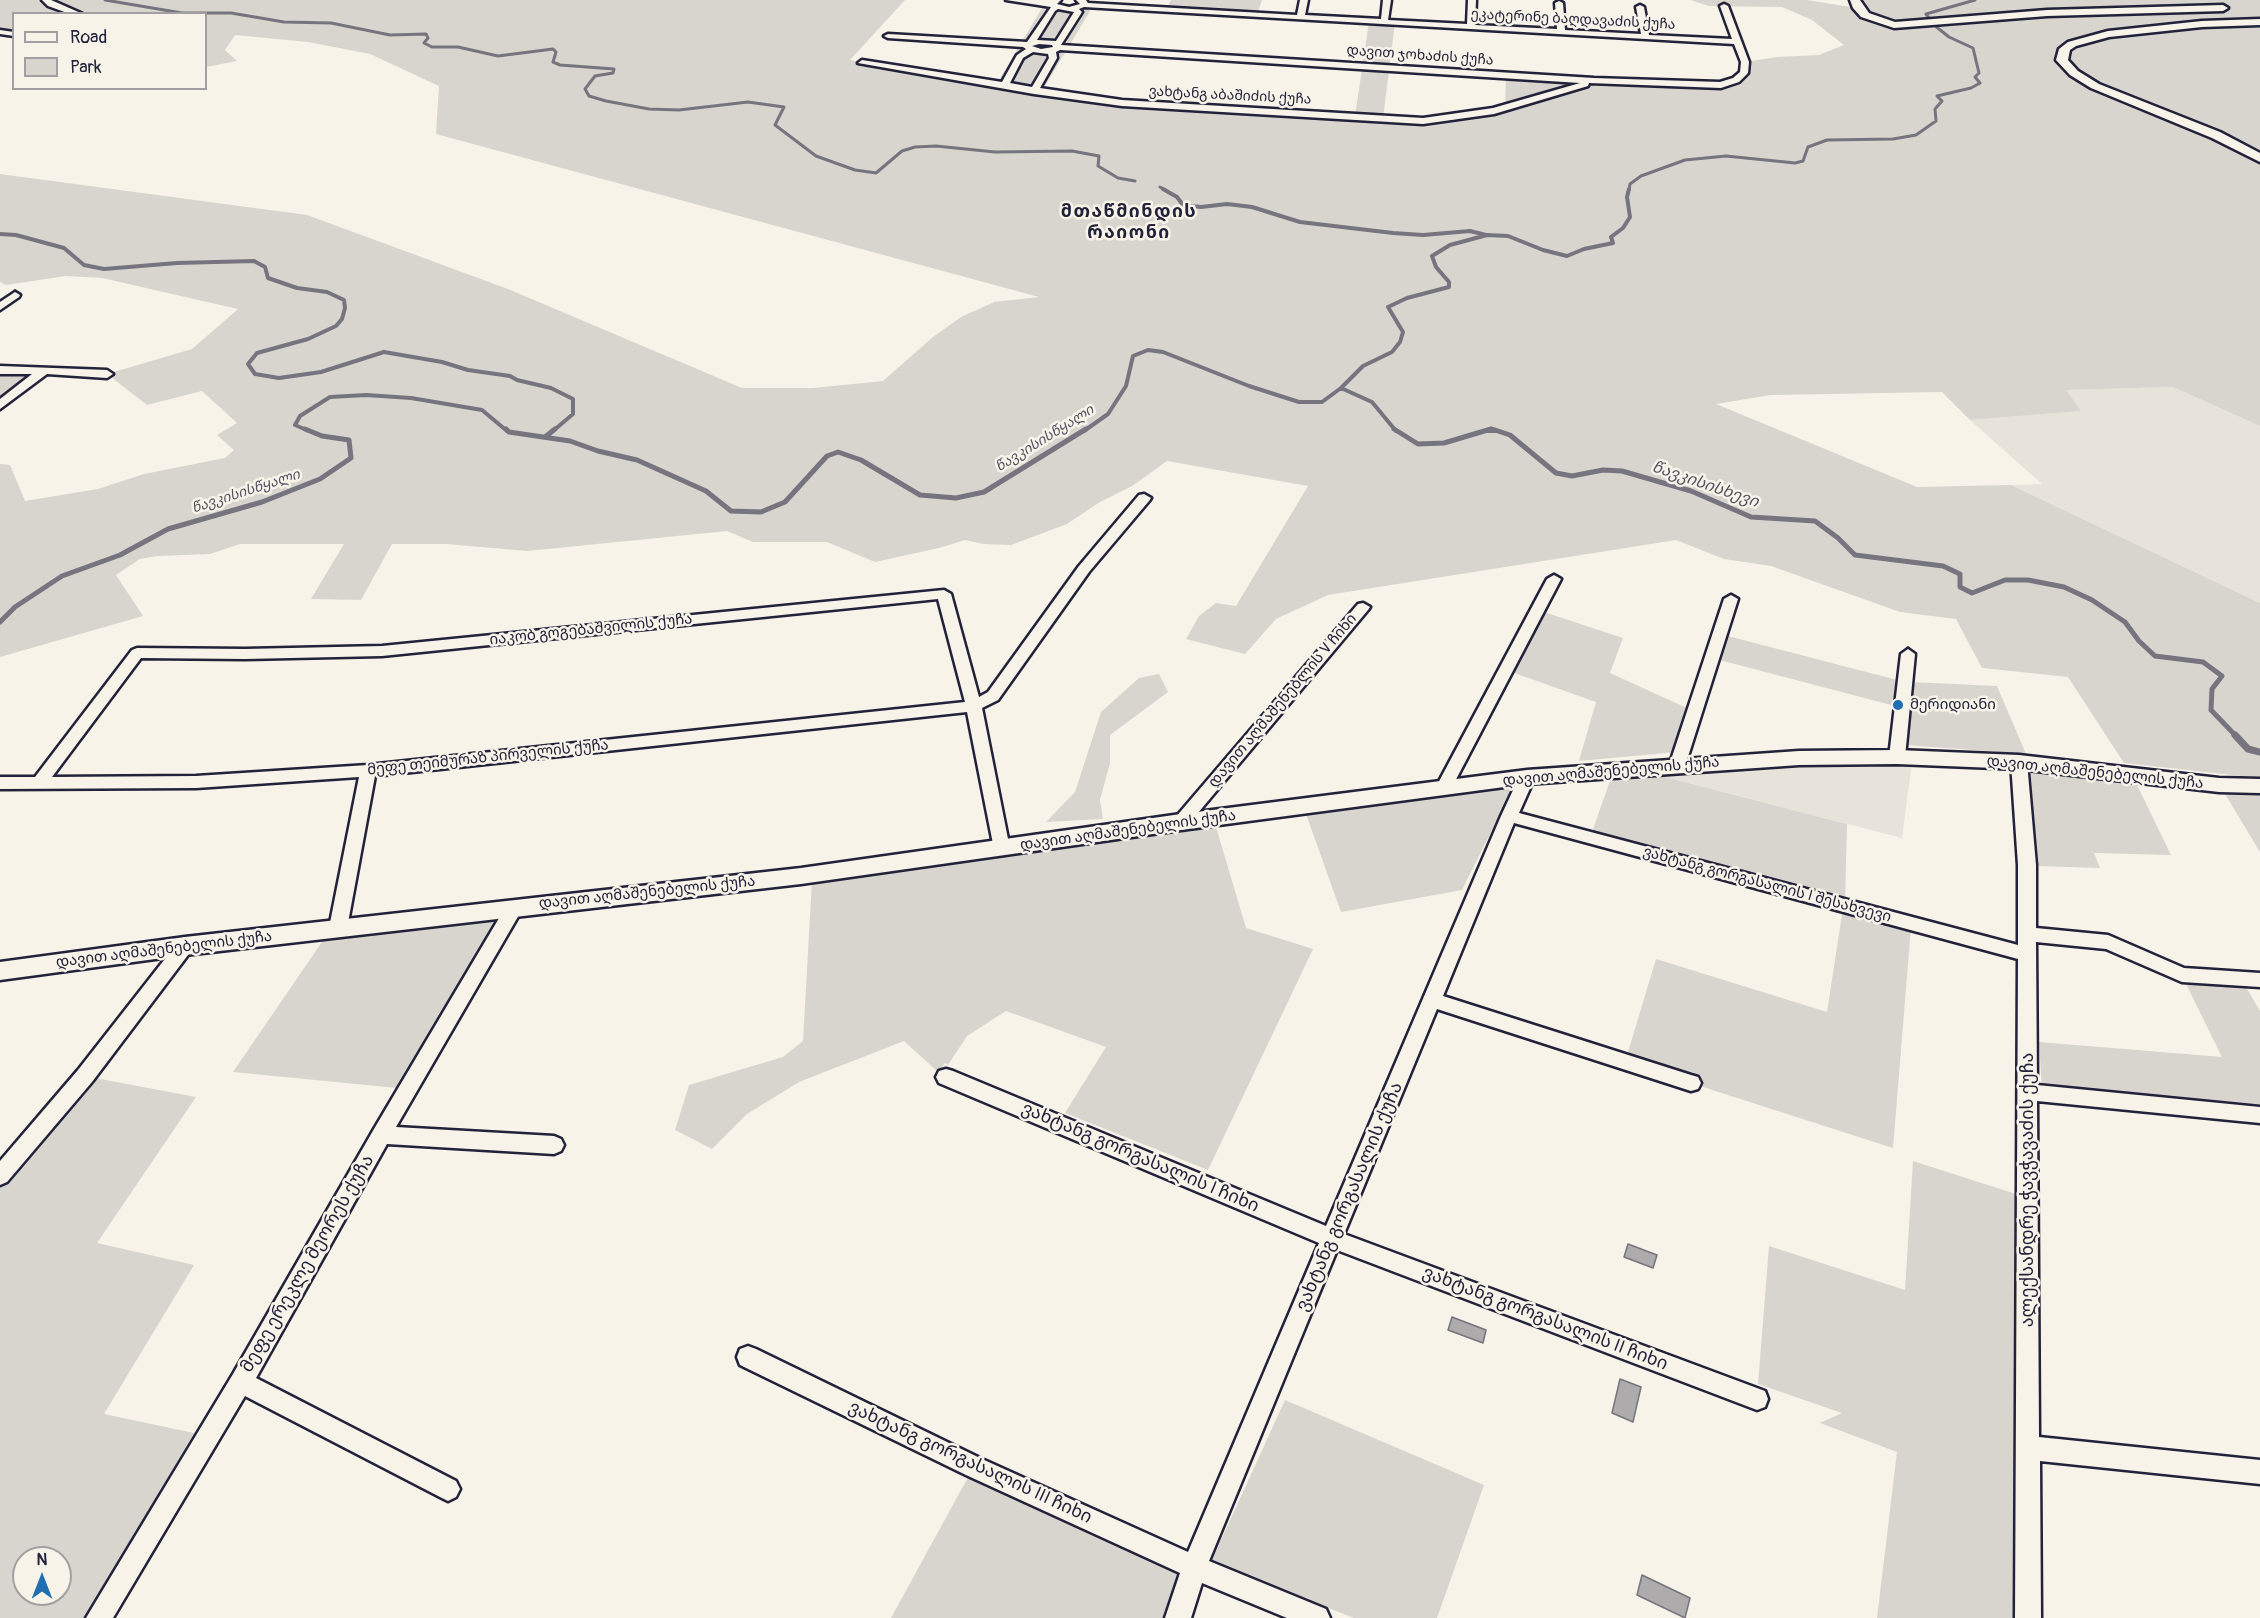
<!DOCTYPE html>
<meta charset="utf-8">
<style>
body{margin:0}
#map{position:relative;width:2260px;height:1618px;overflow:hidden;background:#f7f3e8;font-family:Pangolin,sans-serif}
canvas{display:block}
.legend{position:absolute;left:12px;top:12px;width:195px;height:78px;box-sizing:border-box;background:#f7f3e8;border:2px solid #a29fa3;margin:0;padding:8px 10px;list-style:none;font-size:18px;color:#22223b}
.legend li{display:flex;align-items:center;gap:12px;height:30px}
.legend b{width:30px;border:2px solid #a29fa3}
.north{position:absolute;left:12px;top:1546px;width:60px;height:60px;box-sizing:border-box;background:#f7f3e8;border:2px solid #a29fa3;border-radius:50%;rotate:0deg;font-size:16px;font-weight:700;line-height:24px;text-align:center;color:#22223b}
.north::after{content:'';display:block;margin:auto;width:21px;height:27px;background:#1f6fb2;clip-path:polygon(50% 0,100% 100%,50% 72%,0 100%)}
</style>
<div id="map">
<canvas width="2260" height="1618"></canvas>
<ul class="legend">
<li><b style="height:8px;background:#f7f3e8"></b>Road</li>
<li><b style="height:16px;background:#d8d5cf"></b>Park</li>
</ul>
<div class="north">N</div>
</div>
<script>
const context = document.querySelector('canvas').getContext('2d');
context.lineJoin = 'round';
function paint(path, color) { context.fillStyle = color; context.fill(path, 'evenodd'); }
const poly = rows => new Path2D(rows.map(r => 'M' + r).join(''));
function stroke(path, color, width, dash) { context.strokeStyle = color; context.lineWidth = width; context.lineCap = dash ? 'butt' : 'round'; context.setLineDash(dash || []); context.stroke(path); }
function label(font, color, halo, rows, align = 'center') {
  context.font = font + ' Pangolin,"Noto Sans Georgian",sans-serif'; context.lineWidth = 5; context.setLineDash([]); context.textBaseline = 'middle'; context.strokeStyle = halo; context.fillStyle = color; for (const [text, x, y, turn = 0] of rows) {
    context.save(); context.translate(x, y); context.rotate((+turn || 0) * Math.PI / 180); context.textAlign = isNaN(turn) ? turn : align; if (halo) context.strokeText(text, 0, 0); context.fillText(text, 0, 0); context.restore();
  }
}
const built = poly([
 [2173,387,2260,426,2260,603,2011,485,2042,484,1970,420,2080,411,2065,390],
 [1912,762,1902,838,1646,772,1735,767]
]);
const green = poly([
 [0,0,38,0,46,6,70,13,14,14,13,31,0,29],
 [52,0,905,0,850,60,996,85,1045,3,1054,6,1093,6,1042,91,1122,103,1355,116,1369,22,1395,23,1383,118,1423,121,1505,107,1506,75,1699,86,1736,80,1745,62,1777,57,1819,55,1844,45,1812,20,1782,7,1709,6,1690,0,1807,0,1857,8,1855,0,2260,0,2260,426,2173,387,2066,390,2081,411,1970,420,1942,392,1771,395,1716,404,1917,487,2011,485,2260,603,2260,778,2124,763,2068,677,1982,668,1956,619,1900,612,1771,566,1724,559,1676,540,1328,595,1276,619,1245,654,1186,639,1199,616,1216,603,1236,606,1308,486,1167,461,1132,486,1100,502,1067,524,1011,545,983,544,965,540,939,548,875,562,827,542,753,542,727,531,527,551,446,544,392,544,361,600,311,599,344,544,240,544,210,554,157,556,140,559,116,575,143,616,0,657,0,464,10,465,25,501,98,489,144,474,225,458,234,450,217,435,237,423,202,391,147,405,107,374,192,349,238,309,102,278,66,276,6,285,0,282,0,174,307,215,508,289,742,388,813,388,883,381,933,337,961,317,994,302,1039,297,436,134,439,86,370,54,308,42,235,35,225,50,237,61,206,67,206,14,89,13],
 [1171,0,1262,0,1257,15,1166,10],
 [0,370,44,370,0,405],
 [1538,610,1623,638,1610,673,1689,709,1677,752,1579,761,1596,702,1506,670],
 [1720,634,1905,682,1895,706,1712,658],
 [1159,674,1168,692,1110,735,1110,763,1100,800,1103,819,1046,822,1075,792,1101,712,1139,678],
 [1910,682,1997,686,2026,754,1905,745],
 [2025,767,2136,783,2171,855,2094,853,2100,868,2034,866],
 [1646,772,1847,824,1845,902,1591,835,1612,775],
 [1514,786,1462,890,1341,912,1306,814],
 [2225,794,2260,795,2260,852],
 [1216,827,1246,928,1313,949,1208,1170,1065,1113,1106,1047,1006,1011,967,1036,948,1065,945,1063,938,1072,904,1041,799,1082,747,1114,712,1149,675,1130,689,1085,783,1057,803,1041,812,880],
 [1843,908,1911,927,1893,1148,1625,1062,1656,959,1827,1012],
 [499,916,397,1088,233,1072,326,936],
 [2186,984,2246,987,2260,1011,2260,1110,2042,1089,2039,1042,2222,1057],
 [90,1077,196,1097,97,1243,194,1265,104,1414,194,1433,85,1618,0,1618,0,1182],
 [24,1558,60,1558,60,1594,24,1594],
 [1913,1161,2019,1195,2018,1618,1877,1618,1897,1452,1820,1423,1842,1413,1758,1384,1769,1246,1905,1290],
 [1285,1400,1484,1485,1437,1618,1354,1618,1211,1562],
 [972,1470,1180,1571,1163,1618,891,1618]
]);
const water = poly([
 [1628,1244,1657,1255,1653,1268,1624,1257,1628,1244],
 [1452,1317,1486,1330,1483,1343,1448,1330,1452,1317],
 [1620,1379,1641,1387,1633,1422,1612,1413,1620,1379],
 [1642,1575,1690,1598,1685,1618,1637,1595,1642,1575]
]);
const streamFar3 = poly([
 [105,0,182,13,231,13,284,22,331,23,390,35,426,34,428,38,424,43,432,47,458,47,498,56,553,49,556,52,553,62,560,65,614,69,613,73,595,76,585,89,589,96,606,101,649,109,679,110,748,102,784,107,775,125,816,156,855,170,876,173,902,151,915,147,936,146,995,152,1072,151,1099,156,1098,166,1118,178,1135,181],
 [1160,187,1165,190],
 [1629,190,1630,184,1641,176,1685,160,1726,156,1795,163,1803,161,1808,147,1827,140,1893,139,1916,135,1936,121,1935,109,1942,101,1937,96,1971,88,1980,83,1975,77,1979,73,1973,48,1949,37,1934,25,1926,14,1975,0]
]);
const streamFar2 = poly([
 [1163,189,1177,197,1183,205,1201,207,1227,204,1252,207,1300,222,1393,233,1423,235,1470,231,1486,235],
 [0,234,16,235,64,248,84,265,104,269,177,263,254,261,265,267,268,278,297,288,327,292,344,300,345,308,342,319,336,326,308,339,257,353,248,364,255,374,279,378,321,372,384,352,442,362,468,370,510,376,517,380,551,388,573,399,573,414,553,431],
 [1341,388,1372,402,1396,431],
 [309,431,295,425,300,416,330,397,366,395,411,398,482,410,507,431],
 [1084,431,1108,414,1126,386,1133,356,1148,350,1163,352,1249,386,1299,402,1322,402,1341,388,1363,366,1392,352,1400,342,1403,332,1388,307,1407,298,1449,287,1449,282,1436,267,1432,256,1450,245,1487,235,1508,236,1543,250,1567,256,1584,249,1613,243,1611,237,1623,228,1630,217,1627,197,1629,189],
 [1486,431,1497,431]
]);
const streamFar1 = poly([
 [506,429,509,432,570,441,598,451,637,460,706,491,731,511,761,512,785,502,827,456,838,452,861,460,920,495,956,498,984,492,1086,429],
 [1394,429,1418,444,1444,443,1491,429],
 [1492,429,1510,435,1556,473,1572,476,1603,470,1622,471,1691,491,1751,517,1815,521,1838,538,1855,555,1943,566,1960,574,1960,587,1972,593,2005,580,2028,580,2064,587,2092,600,2125,622,2139,641,2155,656,2203,662,2222,676,2212,689,2211,710,2236,736],
 [545,437,555,429],
 [0,622,15,607,62,576,120,555,168,529,262,502,320,479,351,458,349,440,322,436,305,429]
]);
const stream = poly([
 [2235,735,2248,749,2260,752]
]);
const minor = poly([
 [42,0,51,0,83,14,70,14,48,6,42,0],
 [1006,0,1061,0,1057,4,1069,7,1080,4,1076,0,1086,0,1088,3,1297,15,1300,0,1308,0,1305,15,1381,19,1383,0,1391,0,1388,20,1467,24,1468,0,1476,0,1475,25,1557,29,1555,3,1559,1,1563,3,1565,30,1641,34,1636,7,1640,5,1644,7,1649,35,1732,39,1720,6,1724,4,1728,6,1749,62,1748,73,1739,82,1721,88,1589,83,1588,86,1494,114,1423,124,1122,106,1034,94,858,63,862,60,1002,82,1017,55,1026,49,1023,47,888,38,884,36,888,34,1027,42,1051,7,1006,0],
 [1084,7,1734,44,1741,62,1740,72,1733,78,1720,82,1594,78,1061,45,1082,12,1079,9,1084,7],
 [1058,9,1074,12,1056,41,1037,40,1055,11,1058,9],
 [1039,44,1052,45,1053,47,1041,49,1032,46,1039,44],
 [1060,50,1580,83,1493,108,1423,118,1122,100,1040,88,1057,58,1056,52,1060,50],
 [1033,52,1048,54,1049,58,1032,87,1010,83,1023,58,1033,52],
 [0,30,14,32,14,36,0,34,0,30],
 [15,292,20,295,19,297,0,310,0,302,15,292],
 [0,366,107,370,113,374,107,378,47,374,0,409,0,399,32,374,0,374,0,366],
 [1144,494,1151,498,1149,501,1089,572,998,700,982,708,1010,849,1008,853,1002,855,996,853,994,849,967,712,375,776,347,928,344,933,338,935,332,933,329,928,359,777,196,788,0,789,0,777,35,777,132,650,137,648,245,649,382,646,944,590,951,594,979,697,988,692,1079,566,1139,495,1144,494],
 [938,599,965,702,368,765,196,776,52,777,141,658,245,659,382,656,938,599],
 [1554,575,1561,579,1452,787,1450,791,1444,793,1438,791,1436,787,1547,579,1554,575],
 [1731,595,1738,599,1685,766,1683,770,1671,770,1669,766,1724,599,1731,595],
 [1363,603,1370,607,1368,610,1187,826,1175,826,1173,822,1175,818,1358,604,1363,603],
 [1908,649,1915,654,1905,757,1903,761,1897,762,1891,761,1889,757,1901,654,1908,649],
 [2019,757,2025,758,2027,762,2036,865,2036,928,2108,935,2184,968,2260,973,2260,987,2182,982,2106,949,2036,942,2037,1085,2260,1107,2260,1123,2037,1101,2039,1437,2260,1460,2260,1484,2040,1461,2041,1618,2015,1618,2018,959,1514,823,1443,996,1691,1075,1698,1077,1701,1083,1698,1089,1691,1091,1437,1009,1344,1234,1765,1391,1768,1399,1765,1407,1757,1410,1337,1250,1209,1561,1326,1609,1330,1618,1287,1618,1202,1583,1191,1618,1165,1618,1180,1573,966,1475,740,1365,737,1357,740,1349,748,1346,756,1349,982,1459,1188,1552,1319,1243,939,1083,936,1077,939,1071,946,1069,953,1071,1326,1226,1501,816,1521,773,1527,771,1533,773,1535,777,1519,813,2018,945,2018,865,2011,762,2013,758,2019,757],
 [514,901,520,903,523,908,396,1127,554,1136,561,1139,564,1145,561,1151,554,1154,387,1144,256,1378,456,1481,460,1489,456,1497,448,1501,440,1497,245,1396,113,1618,86,1618,233,1374,374,1129,508,903,514,901],
 [185,939,191,941,194,946,191,951,92,1082,7,1182,0,1185,0,1161,78,1070,179,941,185,939]
]);
const tertiary = poly([
 [1897,750,2019,755,2219,778,2260,779,2260,793,2219,792,2019,769,1897,764,1799,765,1527,784,1181,830,801,884,185,955,0,980,0,962,185,937,801,868,1181,814,1527,770,1799,751,1897,750]
]);
const secondary = poly([
 [1850,0,1860,0,1869,13,1895,22,2047,10,2223,5,2228,8,2223,11,2047,16,1894,28,1861,17,1853,8,1850,0],
 [2260,19,2260,25,2202,27,2109,37,2076,46,2070,50,2068,60,2078,71,2099,84,2220,132,2260,153,2260,162,2212,138,2091,88,2070,75,2056,60,2059,49,2068,42,2108,31,2202,21,2260,19]
]);
const markers = [
 [1898,705,6,"#1f6fb2"]
];
const farStreetnames = [
 ["ეკატერინე ბაღდავაძის ქუჩა",1573,20,3],
 ["დავით ჯოხაძის ქუჩა",1420,56,4],
 ["ვახტანგ აბაშიძის ქუჩა",1230,96,3]
];
const farWaternames = [
 ["წავკისისწყალი",1045,439,-32],
 ["წავკისისწყალი",246,492,-18]
];
const streetNames = [
 ["იაკობ გოგებაშვილის ქუჩა",591,630,-6],
 ["დავით აღმაშენებლის V ჩიხი",1283,701,-50],
 ["მეფე თეიმურაზ პირველის ქუჩა",488,758,-6],
 ["დავით აღმაშენებელის ქუჩა",1611,772,-5],
 ["დავით აღმაშენებელის ქუჩა",2095,773,6],
 ["დავით აღმაშენებელის ქუჩა",1128,831,-8],
 ["ვახტანგ გორგასალის I შესახვევი",1767,885,15],
 ["დავით აღმაშენებელის ქუჩა",647,893,-6],
 ["დავით აღმაშენებელის ქუჩა",164,950,-7]
];
const poiNames = [
 ["მერიდიანი",1910,705]
];
const waterNames = [
 ["წავკისისხევი",1705,485,19]
];
const farDistrictnames = [
 ["მთაწმინდის",1129,212],
 ["რაიონი",1129,233]
];
const nearStreetnames = [
 ["ვახტანგ გორგასალის I ჩიხი",1140,1158,23],
 ["ალექსანდრე ჭავჭავაძის ქუჩა",2028,1190,-90],
 ["ვახტანგ გორგასალის ქუჩა",1350,1197,-67],
 ["მეფე ერეკლე მეორეს ქუჩა",308,1264,-60],
 ["ვახტანგ გორგასალის II ჩიხი",1545,1319,21],
 ["ვახტანგ გორგასალის III ჩიხი",970,1463,25]
];
paint(built, '#e7e3db');
paint(green, '#d8d5cf');
paint(water, '#aeabad');
stroke(water, '#76747f', 1.5);
stroke(streamFar3, '#76747f', 3);
stroke(streamFar2, '#76747f', 4);
stroke(streamFar1, '#76747f', 5);
stroke(stream, '#76747f', 7);
stroke(minor, '#22223b', 5);
stroke(tertiary, '#22223b', 5);
stroke(secondary, '#22223b', 5);
paint(minor, '#f7f3e8');
paint(tertiary, '#f7f3e8');
paint(secondary, '#f7f3e8');
for (const [x, y, r, color] of markers) { const dot = new Path2D(); dot.arc(x, y, r, 0, 2 * Math.PI); context.fillStyle = color; context.fill(dot); stroke(dot, '#f7f3e8', 2); }
label('14px', '#22223b', '#f7f3e8', farStreetnames);
label('italic 14px', '#535263', '#f7f3e8', farWaternames);
label('15px', '#22223b', '#f7f3e8', streetNames);
label('15px', '#22223b', '#f7f3e8', poiNames, 'left');
label('italic 16px', '#535263', '#f7f3e8', waterNames);
context.letterSpacing = '1.5px';
label('bold 18px', '#22223b', '#f7f3e8', farDistrictnames);
context.letterSpacing = '0px';
label('18px', '#22223b', '#f7f3e8', nearStreetnames);
</script>
